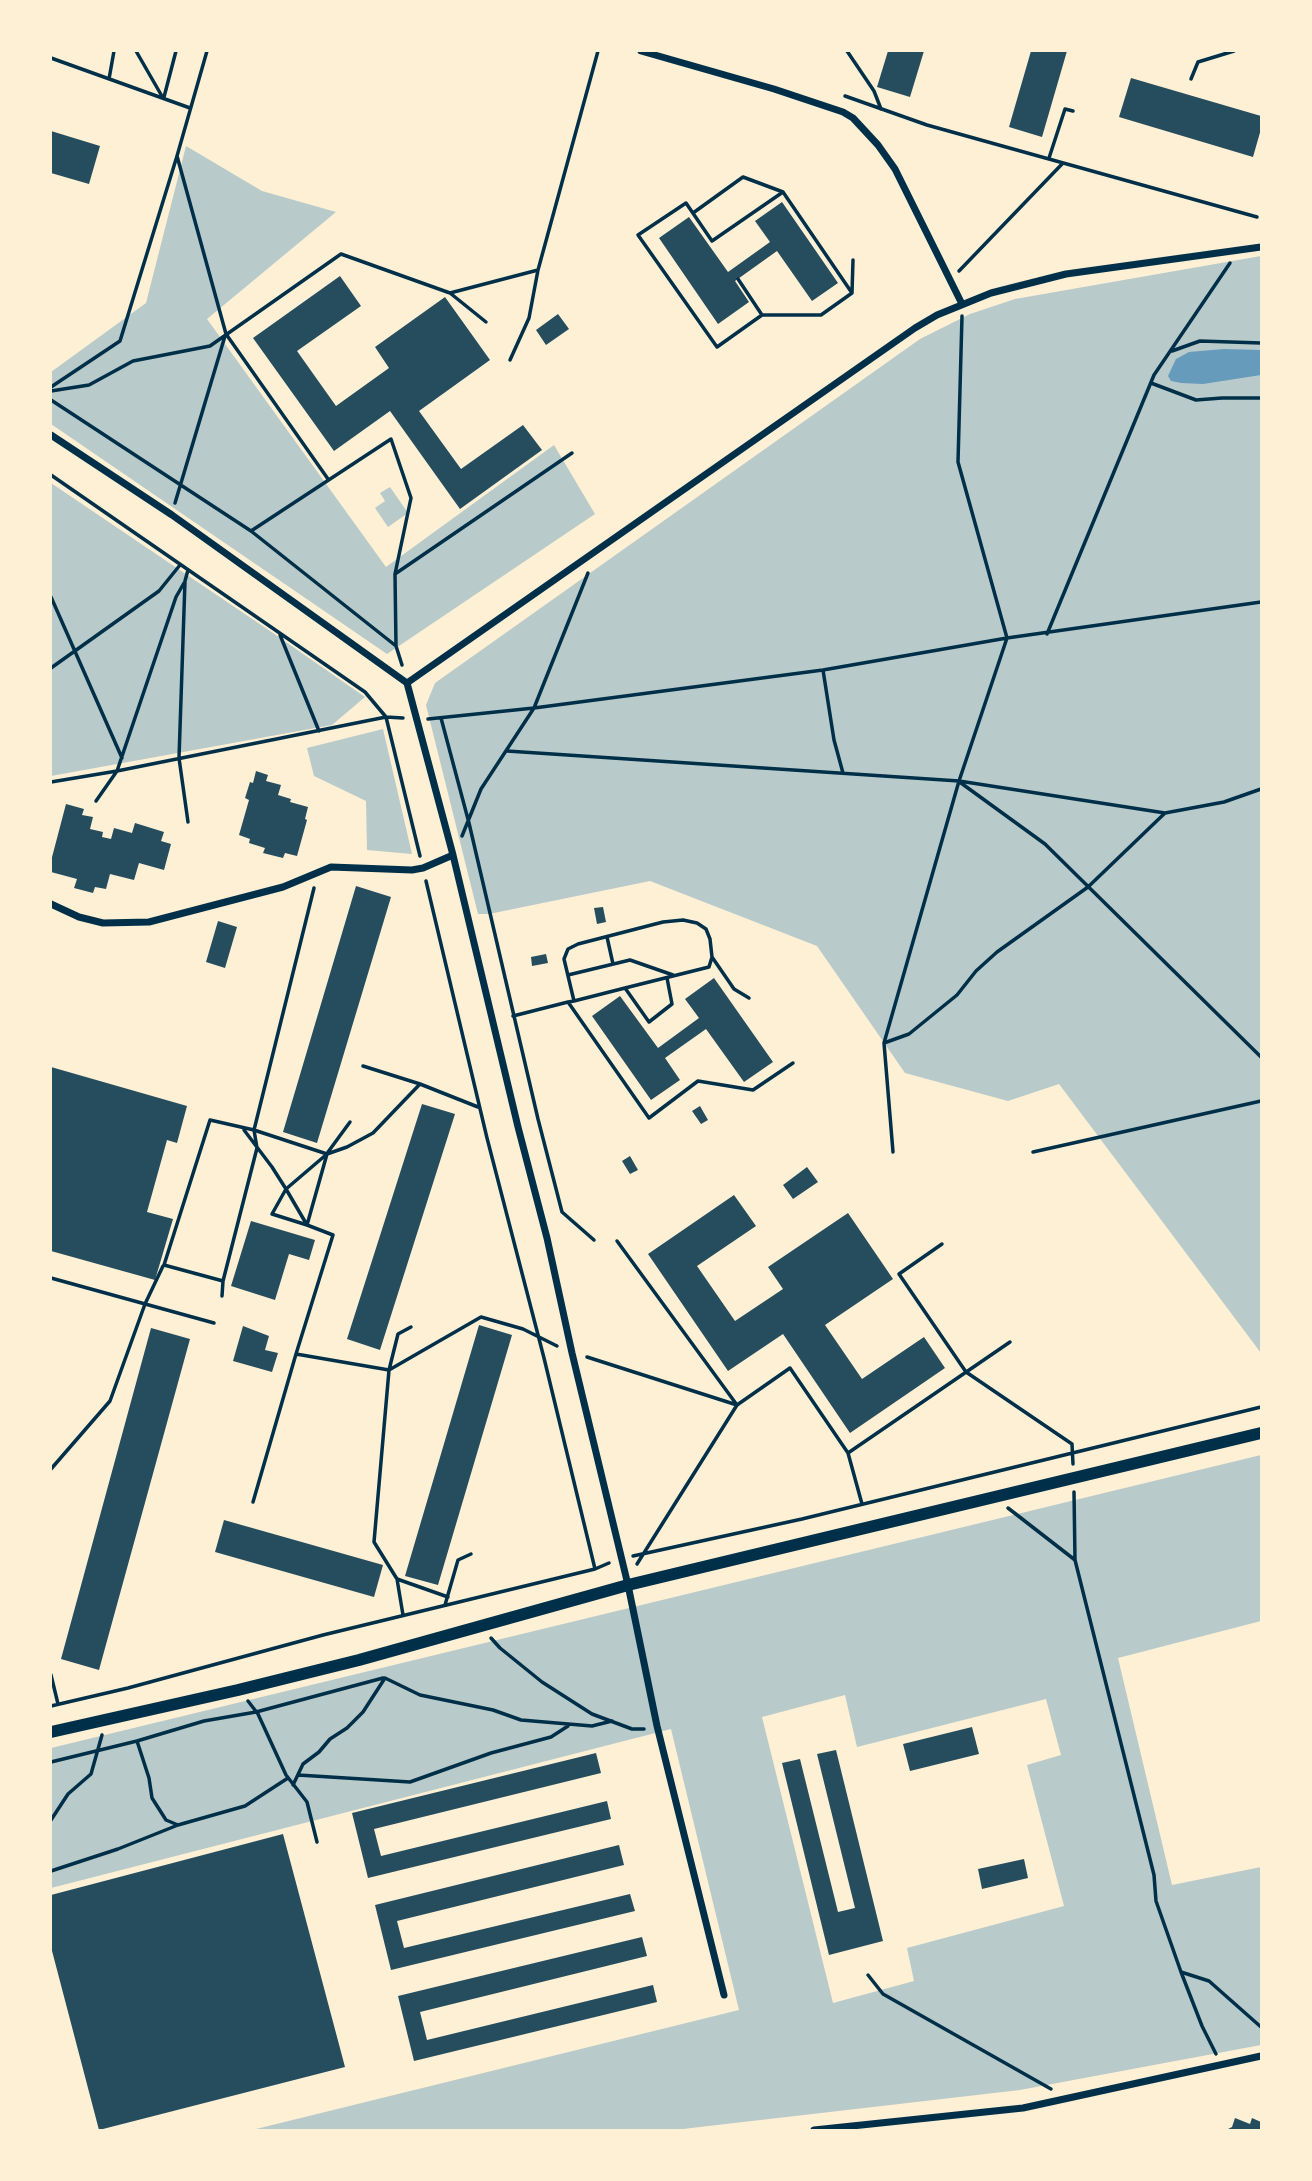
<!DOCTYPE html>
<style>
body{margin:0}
#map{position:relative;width:1312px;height:2181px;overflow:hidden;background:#fdf0d5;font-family:"Source Sans 3",sans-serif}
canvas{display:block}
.frame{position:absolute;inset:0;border:52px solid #fdf0d5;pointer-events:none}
</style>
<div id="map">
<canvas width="1312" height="2181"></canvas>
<div class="frame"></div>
</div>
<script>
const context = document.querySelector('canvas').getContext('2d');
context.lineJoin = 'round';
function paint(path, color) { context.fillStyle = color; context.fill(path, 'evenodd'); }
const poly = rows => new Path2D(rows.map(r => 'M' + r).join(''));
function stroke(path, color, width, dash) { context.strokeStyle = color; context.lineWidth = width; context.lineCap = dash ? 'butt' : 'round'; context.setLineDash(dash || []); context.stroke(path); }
const green = poly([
 [186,146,262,191,336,212,207,319,386,567,554,445,595,514,387,654,51,424,51,372,146,303],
 [1261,256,1261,1353,1059,1084,1008,1101,905,1073,817,946,650,881,489,914,478,914,426,705,435,683,920,339,970,314,1015,299],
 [51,483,273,633,365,697,332,725,51,776],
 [390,487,408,513,388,527,375,508,385,501,380,493],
 [383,729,412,854,367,850,366,801,314,776,307,748],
 [1261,1455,1261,1621,1118,1658,1172,1885,1261,1867,1261,2045,1020,2090,674,2130,252,2130,739,2010,671,1729,51,1888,51,1748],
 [845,1695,857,1747,1046,1699,1061,1755,1027,1765,1064,1906,907,1948,914,1981,833,2003,762,1717]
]);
const water = poly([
 [1224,349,1261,350,1261,375,1203,384,1181,383,1171,381,1168,376,1176,359,1189,352]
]);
const building = poly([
 [888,51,924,51,910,97,877,87],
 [1031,51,1067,51,1042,137,1009,127],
 [1131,78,1261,116,1261,129,1253,157,1119,117],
 [51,131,100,146,89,184,51,173],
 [782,202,838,283,812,301,777,251,735,281,749,302,718,324,659,238,689,217,728,272,770,242,755,221],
 [340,276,361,306,297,351,336,406,389,368,375,347,445,297,490,360,419,411,461,469,523,425,542,450,460,509,390,411,334,451,253,338],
 [558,314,569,329,546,345,536,330],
 [256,771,268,775,266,781,281,785,278,795,291,799,290,802,308,807,305,819,307,820,297,856,285,853,283,858,263,853,265,848,249,843,250,839,239,835,249,800,245,798,250,782,253,783],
 [66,804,84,809,82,815,93,817,90,829,103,832,102,837,111,839,114,828,132,833,135,823,164,832,161,841,171,844,164,870,139,863,134,880,110,874,106,889,95,887,93,893,74,888,77,879,51,872,51,861],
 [356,886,391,897,317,1143,283,1132],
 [603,907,606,922,597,924,594,908],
 [218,921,237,927,225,968,206,962],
 [546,954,548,963,532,966,531,957],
 [714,978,773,1062,744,1082,706,1029,665,1058,680,1080,651,1100,592,1016,620,996,658,1048,699,1018,685,999],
 [51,1067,187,1106,177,1143,167,1140,147,1212,173,1219,155,1280,51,1251],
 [422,1104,455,1114,380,1350,347,1339],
 [700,1106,708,1120,701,1124,692,1111],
 [630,1156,638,1170,630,1174,622,1161],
 [807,1167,818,1182,793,1199,783,1185],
 [734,1195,756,1226,697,1266,735,1321,783,1289,768,1267,848,1213,893,1279,825,1325,862,1379,924,1337,945,1368,850,1433,783,1334,728,1371,648,1254],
 [251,1221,315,1240,309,1260,289,1254,275,1300,231,1286],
 [479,1325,512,1335,438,1585,405,1576],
 [243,1326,269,1336,265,1350,278,1353,272,1372,233,1361],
 [151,1328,190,1339,99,1670,61,1659],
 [224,1520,383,1565,374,1597,215,1552],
 [972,1727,979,1754,910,1771,903,1744],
 [836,1750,883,1941,829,1955,782,1763,800,1759,838,1912,855,1908,817,1754],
 [596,1753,601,1773,374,1829,381,1856,607,1801,611,1819,368,1878,352,1813],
 [283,1834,345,2067,99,2130,51,1947,51,1895],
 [619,1845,624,1865,397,1921,404,1948,630,1894,635,1911,391,1970,375,1905],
 [1024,1859,1028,1878,982,1889,978,1869],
 [642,1937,647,1956,420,2012,427,2040,653,1985,657,2002,414,2061,398,1996],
 [1235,2118,1250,2124,1252,2118,1261,2122,1261,2130,1226,2130,1232,2127]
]);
const path = poly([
 [136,51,163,98],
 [847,51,874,91,881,109],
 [51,58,190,108],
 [109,79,114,51],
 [1191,79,1198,62,1234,51],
 [845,96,927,125,1257,217],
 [164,97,176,51],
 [177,156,226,334,328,479],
 [1049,158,1065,109,1073,111],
 [693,213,743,177,783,192],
 [959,271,1063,163],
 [738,279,762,315],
 [450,293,538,270],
 [852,293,783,192,712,241,686,203,638,235,717,347,762,315,821,315,852,293,853,260],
 [1172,351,1200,341,1261,343],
 [510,360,529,318,538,270,598,51],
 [1151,383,1196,400,1222,398,1261,398],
 [51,387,120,341,177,156,207,51],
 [51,391,89,385,133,361,210,346,341,254,450,293,486,322],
 [51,400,251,531,396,646],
 [51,475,365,692,386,717,420,856],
 [175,503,225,336],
 [251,531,391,439,411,498,395,574,396,646,402,665],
 [188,570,185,581,179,758,188,822],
 [395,574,572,453],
 [51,597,122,758],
 [1047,634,1154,375,1230,263],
 [280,635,319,731],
 [51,668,159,591,180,565],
 [823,670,834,740,843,773],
 [441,718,469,823,538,1119,562,1212,594,1240],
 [428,719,534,708,823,670,1007,638,1261,602],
 [507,751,959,781,1165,813,1224,802,1261,789],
 [51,782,117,771,386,717,403,718],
 [961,783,1045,844,1261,1057],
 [96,801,117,771,176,597,184,583],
 [462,836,481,789,534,708,588,573],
 [607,937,613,964],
 [712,957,734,989,749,998],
 [568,975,630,960,673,975],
 [625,988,649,1022,672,1004,667,978],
 [568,1002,649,1118,698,1081,753,1090,793,1063],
 [513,1016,568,1002,574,1001,625,988,709,967,712,957,710,939,706,929,697,923,683,920,663,922,578,944,568,949,564,959,574,1001],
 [884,1043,909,1034,957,995,976,971,997,952,1088,887,1165,813],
 [363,1066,420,1084],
 [244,1130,272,1167,286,1189,307,1225,272,1214,286,1189,327,1154,347,1147,373,1133,420,1084,478,1107],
 [328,1152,350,1122],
 [893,1152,884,1043,959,781,1007,638,958,462,962,316],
 [1033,1152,1261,1101],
 [617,1241,737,1405,790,1368,848,1453,1010,1342],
 [942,1244,899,1274,966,1372,1072,1444,1073,1464],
 [51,1278,214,1323],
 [223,1281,164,1265,210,1120,254,1130,327,1154,307,1225,333,1235,296,1354],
 [222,1296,223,1281,257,1148,254,1130,314,888],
 [587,1357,737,1405,637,1564],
 [389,1370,481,1317,523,1329,557,1346],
 [389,1370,398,1334,411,1327],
 [848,1453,862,1504],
 [51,1469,110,1401,145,1304,163,1266],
 [1074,1492,1075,1560,1154,1875,1156,1901,1181,1972,1209,1981,1261,2027],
 [253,1502,296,1354,389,1370,374,1542,397,1579,403,1615],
 [1008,1508,1075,1560],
 [633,1556,802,1519,1261,1407],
 [595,1569,609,1563],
 [397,1579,448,1597],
 [445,1605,458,1560,471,1554],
 [491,1638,500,1648,542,1682,592,1714,632,1729,644,1729],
 [51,1675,58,1704],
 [248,1701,258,1714,286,1775,307,1802,317,1842],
 [51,1706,128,1688,323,1635,595,1569,544,1358,487,1138,426,881],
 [137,1741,149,1778,152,1798,166,1820,178,1825],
 [51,1762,137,1741,204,1721,256,1712,383,1678],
 [298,1775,410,1782,491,1753,551,1737,568,1726],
 [293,1785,303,1764,319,1752,330,1739,347,1728,363,1712,385,1678,420,1695,493,1710,521,1720,592,1726,612,1721],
 [51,1820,68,1794,91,1774,102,1735],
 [51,1871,118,1849,178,1825,245,1806,288,1778],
 [1181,1972,1202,2026,1216,2054],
 [868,1975,883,1994,1051,2089]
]);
const minor = poly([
 [641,51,774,89,843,112,853,118,878,145,895,169,962,304],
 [51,435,172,515,407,683,453,855,518,1127,547,1238,572,1353,628,1585,657,1726,724,1995],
 [407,683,915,328,937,315,991,293,1066,274,1261,247],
 [51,904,79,917,103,923,149,922,283,887,331,867,412,870,423,868,453,855],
 [814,2130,1023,2108,1261,2056]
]);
const tertiary = poly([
 [51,1732,238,1690,359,1660,628,1585,1261,1433]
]);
paint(green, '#b9caca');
paint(water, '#669bbc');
paint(building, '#264d5e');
stroke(path, '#003049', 3.5);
stroke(minor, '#003049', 7);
stroke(tertiary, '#003049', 12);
</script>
